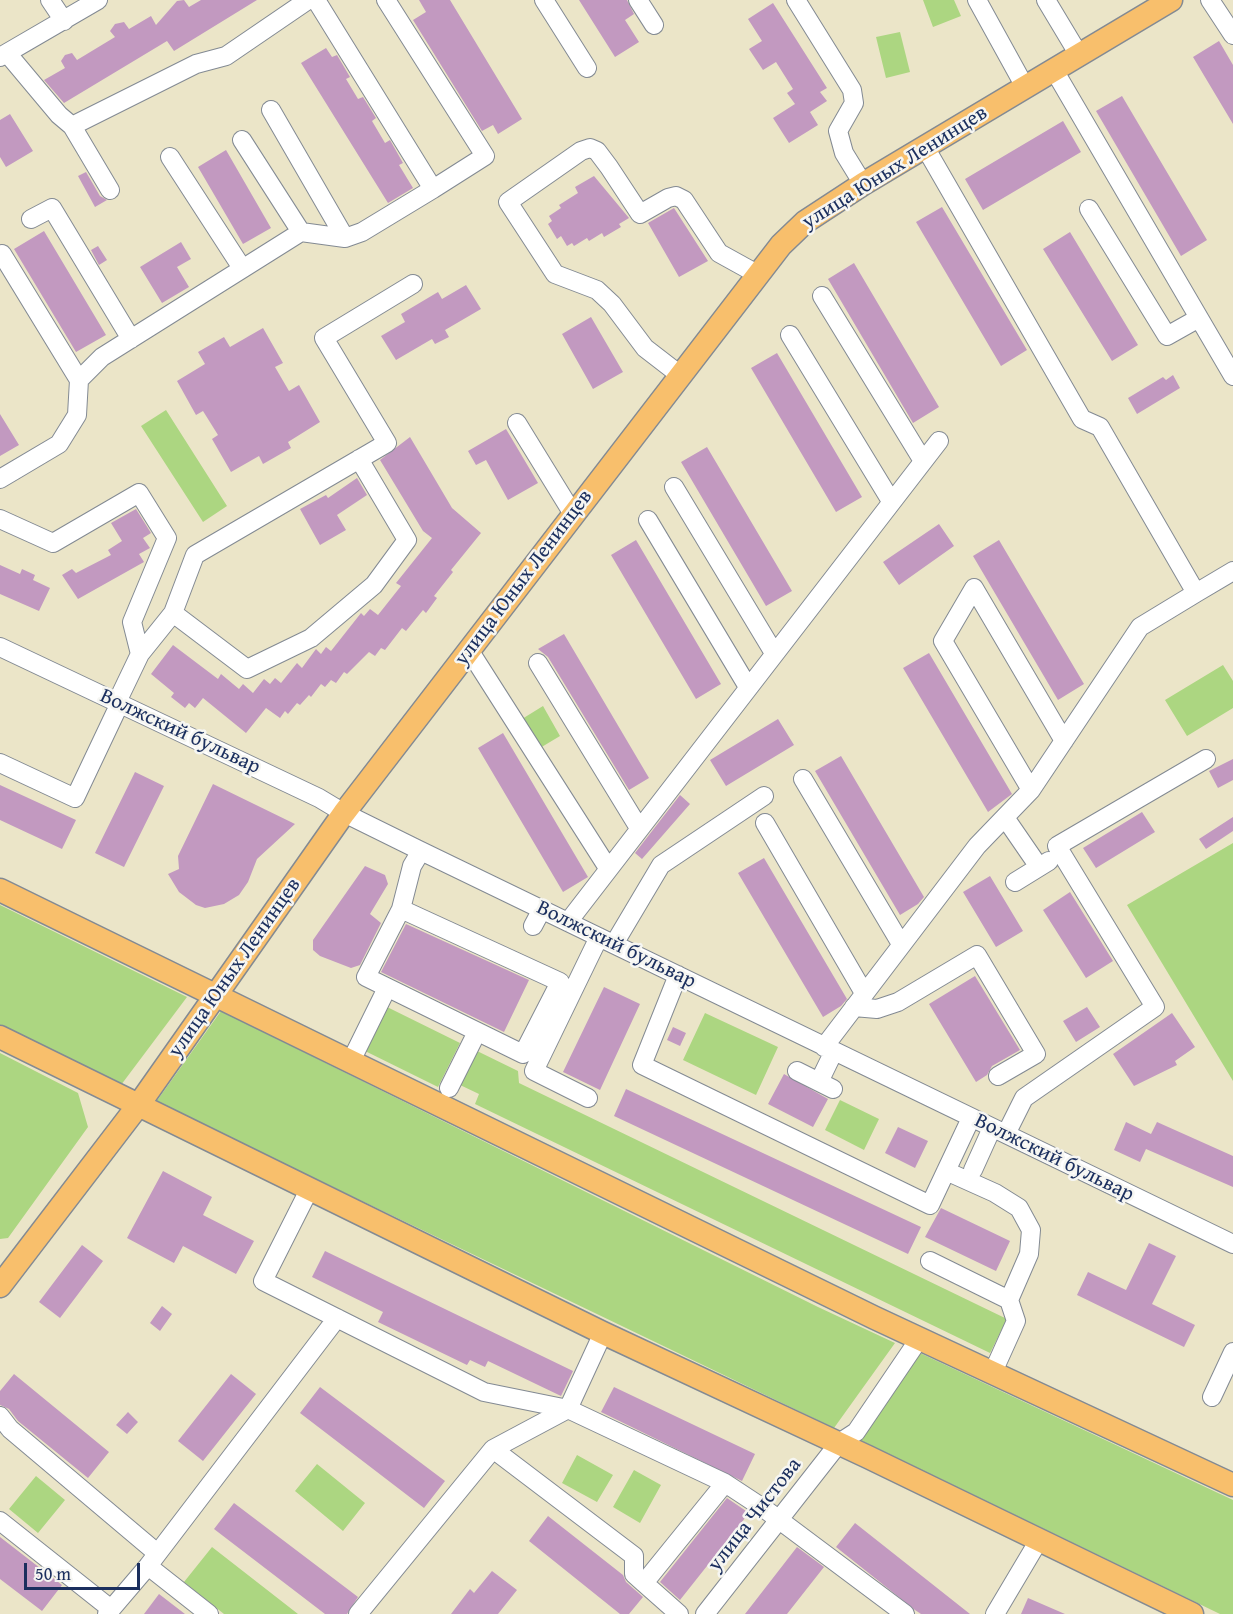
<!DOCTYPE html>
<meta charset="utf-8">
<style>
body{margin:0}
#map{position:relative;width:1233px;height:1614px;overflow:hidden;background:#ebe5c8;font-family:"Gentium Book Plus",serif}
canvas{display:block}
.scale{position:absolute;left:24px;top:1563px;width:116px;height:27px;box-sizing:border-box;border:3px solid #1b2f5e;border-top:0;padding-left:8px;font-size:18px;line-height:21px;white-space:nowrap;color:#1b2f5e;-webkit-text-stroke:4px #f6f6f2;paint-order:stroke}
</style>
<div id="map">
<canvas width="1233" height="1614"></canvas>
<div class="scale">50 m</div>
</div>
<script>
const context = document.querySelector('canvas').getContext('2d');
context.lineJoin = 'round';
function paint(path, color) { context.fillStyle = color; context.fill(path, 'evenodd'); }
const poly = rows => new Path2D(rows.map(r => 'M' + r).join(''));
function stroke(path, color, width, dash) { context.strokeStyle = color; context.lineWidth = width; context.lineCap = dash ? 'butt' : 'round'; context.setLineDash(dash || []); context.stroke(path); }
function label(font, color, halo, rows, align = 'center') {
  context.font = font + ' "Gentium Book Plus",serif'; context.lineWidth = 5; context.setLineDash([]); context.textBaseline = 'middle'; context.strokeStyle = halo; context.fillStyle = color; for (const [text, x, y, turn = 0] of rows) {
    context.save(); context.translate(x, y); context.rotate((+turn || 0) * Math.PI / 180); context.textAlign = isNaN(turn) ? turn : align; if (halo) context.strokeText(text, 0, 0); context.fillText(text, 0, 0); context.restore();
  }
}
const green = poly([
 [923,0,954,0,961,16,933,27],
 [900,32,910,72,886,78,876,37],
 [166,410,227,506,203,522,141,426],
 [1223,665,1233,681,1233,708,1187,736,1165,700],
 [543,706,560,736,540,748,522,719],
 [1233,843,1233,1081,1127,905],
 [0,905,187,997,121,1085,0,1025],
 [383,1005,460,1043,438,1087,361,1049],
 [221,1011,818,1307,895,1343,834,1428,156,1102],
 [705,1013,778,1047,756,1095,683,1060],
 [475,1050,518,1071,519,1083,1007,1319,990,1353,475,1104,479,1094,458,1084],
 [0,1053,78,1093,88,1127,8,1238,0,1239],
 [840,1100,879,1119,864,1150,825,1130],
 [920,1353,1233,1500,1233,1614,1220,1614,858,1439],
 [577,1455,613,1475,597,1502,562,1483],
 [317,1464,365,1503,343,1531,295,1491],
 [634,1470,661,1485,640,1523,613,1507],
 [36,1476,65,1500,38,1533,9,1509],
 [212,1547,298,1614,224,1614,184,1582]
]);
const building = poly([
 [184,0,189,7,201,0,257,0,174,51,167,41,64,103,44,80,65,68,61,61,65,55,72,53,77,60,115,37,110,31,115,24,124,22,129,29,151,16,156,25,177,1],
 [419,0,450,0,522,119,498,134,493,125,482,131,413,20,426,12],
 [579,0,627,0,634,14,625,20,639,42,615,57],
 [773,3,827,88,820,92,827,101,810,112,818,125,789,143,773,118,795,104,787,93,793,89,776,62,763,70,749,49,762,41,748,19],
 [1219,41,1233,65,1233,124,1193,57],
 [326,48,332,57,337,55,350,77,346,79,358,99,363,97,376,118,372,121,385,143,390,140,403,163,399,165,413,188,388,203,301,63],
 [1122,96,1207,240,1181,256,1096,111],
 [10,114,33,151,6,167,0,157,0,120],
 [1063,121,1081,152,983,210,965,179],
 [226,150,271,228,243,244,198,167],
 [86,172,100,196,107,200,95,207,78,176],
 [594,176,629,218,619,224,621,227,604,237,602,233,589,241,587,238,574,246,572,243,567,246,561,236,557,239,548,224,552,221,549,216,561,208,559,205,578,193,575,187],
 [942,207,1027,350,1001,366,916,222],
 [674,208,708,261,679,277,648,223],
 [44,231,106,335,76,352,14,249],
 [1070,232,1138,345,1112,361,1043,249],
 [181,242,191,259,177,267,189,287,162,303,140,267],
 [98,246,107,260,99,265,91,250],
 [854,263,939,407,913,423,828,279],
 [466,285,481,309,445,330,449,337,435,344,432,339,396,360,381,336,405,322,401,314,438,292,442,299],
 [591,317,623,372,593,389,562,334],
 [263,328,283,363,275,367,289,391,299,385,320,422,288,442,291,448,263,464,259,456,231,472,212,439,218,435,203,411,196,415,177,381,205,364,198,352,224,337,230,347],
 [777,353,862,497,836,512,751,368],
 [1173,375,1180,388,1137,414,1128,398,1163,377,1166,380],
 [0,414,19,445,0,456],
 [506,429,538,483,508,500,486,460,476,465,468,451],
 [410,437,452,508,481,533,451,570,453,572,434,596,437,598,426,613,423,610,406,631,402,628,385,650,381,648,375,656,369,652,347,674,344,672,336,683,331,680,325,687,321,684,311,697,309,695,300,705,297,703,288,714,285,711,280,718,266,708,246,733,203,698,195,708,189,703,185,708,171,697,174,693,151,674,173,645,218,679,221,674,239,689,243,684,253,693,264,679,270,684,275,678,281,683,297,663,302,668,316,649,321,654,326,647,331,651,361,613,364,616,370,609,378,615,401,586,396,583,432,538,423,531,380,460],
 [707,447,792,591,766,606,681,462],
 [357,478,367,495,337,515,346,530,320,545,300,509,326,495,328,498],
 [136,509,151,533,143,538,150,548,139,554,144,562,78,599,62,575,72,569,76,573,111,555,108,550,122,541,111,523],
 [939,524,954,546,899,585,883,562],
 [636,540,721,684,696,699,611,555],
 [999,540,1084,684,1058,700,973,556],
 [0,565,20,574,22,569,35,575,33,580,50,588,39,611,0,594],
 [564,634,649,778,629,790,548,657,538,649],
 [929,653,1012,794,988,812,903,668],
 [778,719,794,745,726,786,710,760],
 [503,733,588,877,563,892,478,748],
 [841,756,924,897,918,904,900,915,815,771],
 [1233,759,1233,780,1218,788,1209,771],
 [135,772,164,786,124,867,95,853],
 [213,784,295,824,257,859,248,882,239,895,224,904,205,908,196,905,179,892,168,874,179,869,178,856],
 [0,785,76,820,62,849,0,820],
 [680,795,690,804,642,859,635,853],
 [1142,812,1155,832,1096,868,1083,848],
 [1233,817,1233,831,1206,849,1199,839],
 [764,858,847,999,841,1006,823,1017,738,873],
 [365,866,385,875,388,884,370,914,381,923,360,965,351,968,320,956,313,950,313,940],
 [990,876,1023,931,996,947,963,892],
 [1070,892,1113,961,1086,978,1043,910],
 [406,924,529,980,504,1032,381,972],
 [975,976,1020,1050,992,1066,987,1075,976,1082,929,1004],
 [604,987,640,1004,600,1090,563,1072],
 [1087,1007,1100,1027,1076,1042,1063,1021],
 [1172,1013,1195,1047,1175,1061,1177,1065,1134,1086,1113,1054],
 [673,1027,686,1033,680,1046,667,1040],
 [784,1074,828,1099,813,1127,768,1104],
 [626,1089,921,1227,908,1254,614,1116],
 [1126,1122,1151,1134,1157,1122,1233,1156,1233,1187,1146,1149,1140,1162,1114,1150],
 [898,1127,928,1141,915,1168,885,1153],
 [163,1171,212,1197,203,1215,254,1241,236,1274,183,1246,174,1263,127,1238],
 [941,1208,1010,1241,996,1271,925,1237],
 [1149,1243,1176,1256,1152,1304,1195,1325,1184,1347,1077,1295,1088,1272,1126,1290],
 [82,1245,103,1261,60,1318,39,1302],
 [325,1251,573,1371,561,1396,488,1361,485,1367,470,1360,467,1365,378,1322,383,1312,312,1277],
 [162,1306,172,1314,160,1331,150,1323],
 [14,1374,109,1452,88,1478,18,1421,9,1409,0,1405,0,1391],
 [231,1374,256,1394,203,1461,178,1441],
 [320,1387,445,1481,424,1508,300,1413],
 [614,1387,755,1454,742,1481,601,1412],
 [128,1412,138,1422,127,1434,116,1425],
 [727,1498,749,1513,680,1600,660,1582],
 [234,1503,358,1597,347,1614,325,1614,214,1529],
 [548,1516,623,1575,626,1582,643,1597,629,1614,620,1614,529,1541],
 [855,1523,970,1614,921,1614,915,1610,836,1547],
 [0,1537,62,1585,42,1611,0,1579],
 [797,1547,824,1567,787,1614,745,1614],
 [492,1571,517,1590,498,1614,451,1614,470,1589,474,1593],
 [159,1594,185,1614,144,1614],
 [1028,1598,1065,1614,1021,1614]
]);
const minor = poly([
 [50,0,64,21],
 [386,0,485,156,433,189],
 [544,0,587,68],
 [638,0,654,25],
 [796,0,852,90,854,103,838,131,844,153,863,184],
 [977,0,1025,87],
 [1046,0,1079,55],
 [1210,0,1233,35],
 [7,53,59,115,72,126,196,64,226,56,308,0],
 [0,57,98,0],
 [1054,70,1233,376],
 [271,110,345,238],
 [72,126,110,190],
 [242,140,301,232],
 [925,147,1082,419,1100,427,1196,593,1233,571],
 [170,157,242,268],
 [1089,209,1167,336,1199,318],
 [31,219,52,208,131,339],
 [2,254,79,380],
 [822,296,923,461],
 [790,335,891,501],
 [680,375,645,348,612,304,597,290,555,274,508,202,581,151,590,148,597,151,609,167,640,214,668,198,676,196,684,200,719,253,757,274],
 [517,423,573,514],
 [0,479,59,444,77,415,79,380,102,357,301,232,345,238,362,232,433,189,316,0],
 [674,487,774,653],
 [0,519,53,543,139,493,167,538,132,622,140,654],
 [648,520,748,687],
 [173,613,195,555,387,443,324,338,413,284],
 [0,647,319,798,344,813,421,851,1233,1244],
 [469,650,608,868],
 [538,663,639,828],
 [117,702,140,654,173,613,247,669,311,638,374,585,407,540,359,459],
 [0,763,75,798,120,703],
 [803,779,901,944],
 [1031,790,943,641,974,588,1064,741],
 [1006,819,1039,867],
 [765,823,864,993],
 [1015,882,1049,861],
 [401,909,560,982,523,1054,366,977,401,909,412,866,421,851],
 [568,922,939,441],
 [533,926,542,909],
 [614,944,661,865,764,796],
 [678,975,642,1065,930,1205,971,1118],
 [854,1007,877,1009,898,1002,977,955,1036,1054,998,1076],
 [824,1047,977,846,1031,790,1140,627,1196,593],
 [351,1061,387,988],
 [797,1071,833,1089],
 [819,1082,834,1051],
 [449,1088,477,1032],
 [588,1098,534,1071,599,937],
 [1006,1134,1024,1098,1155,1007,1057,846,1206,759],
 [973,1170,992,1128],
 [310,1188,263,1281,484,1392,568,1409,725,1483],
 [930,1261,1009,1300,1029,1254,1031,1230,1019,1208,995,1193,946,1171],
 [993,1372,1016,1321,1009,1300],
 [1212,1397,1233,1352],
 [0,1416,10,1429,157,1553],
 [493,1449,568,1409,603,1333],
 [0,1521,111,1609],
 [148,1566,209,1614],
 [107,1614,148,1566,337,1318],
 [358,1614,493,1449,634,1556,634,1574,644,1583],
 [679,1614,644,1583,725,1483,766,1510,905,1614],
 [705,1614,839,1443,856,1432,915,1345,922,1340],
 [995,1614,1039,1540]
]);
const major = poly([
 [0,890,875,1318,1233,1485],
 [0,1037,603,1333,868,1457,1192,1614],
 [0,1286,140,1103,344,813,781,245,805,222,863,184,1171,0]
]);
const streetNames = [
 ["улица Юных Ленинцев",895,168,-32],
 ["улица Юных Ленинцев",524,578,-53],
 ["Волжский бульвар",180,732,25],
 ["Волжский бульвар",616,945,26],
 ["улица Юных Ленинцев",235,968,-55],
 ["Волжский бульвар",1054,1158,26],
 ["улица Чистова",755,1515,-52]
];
paint(green, '#acd681');
paint(building, '#c299c0');
stroke(minor, '#838a93', 20);
stroke(major, '#838a93', 25);
stroke(minor, '#fff', 18);
stroke(major, '#f8bf6c', 22);
label('21px', '#1b2f5e', '#f6f6f2', streetNames);
</script>
